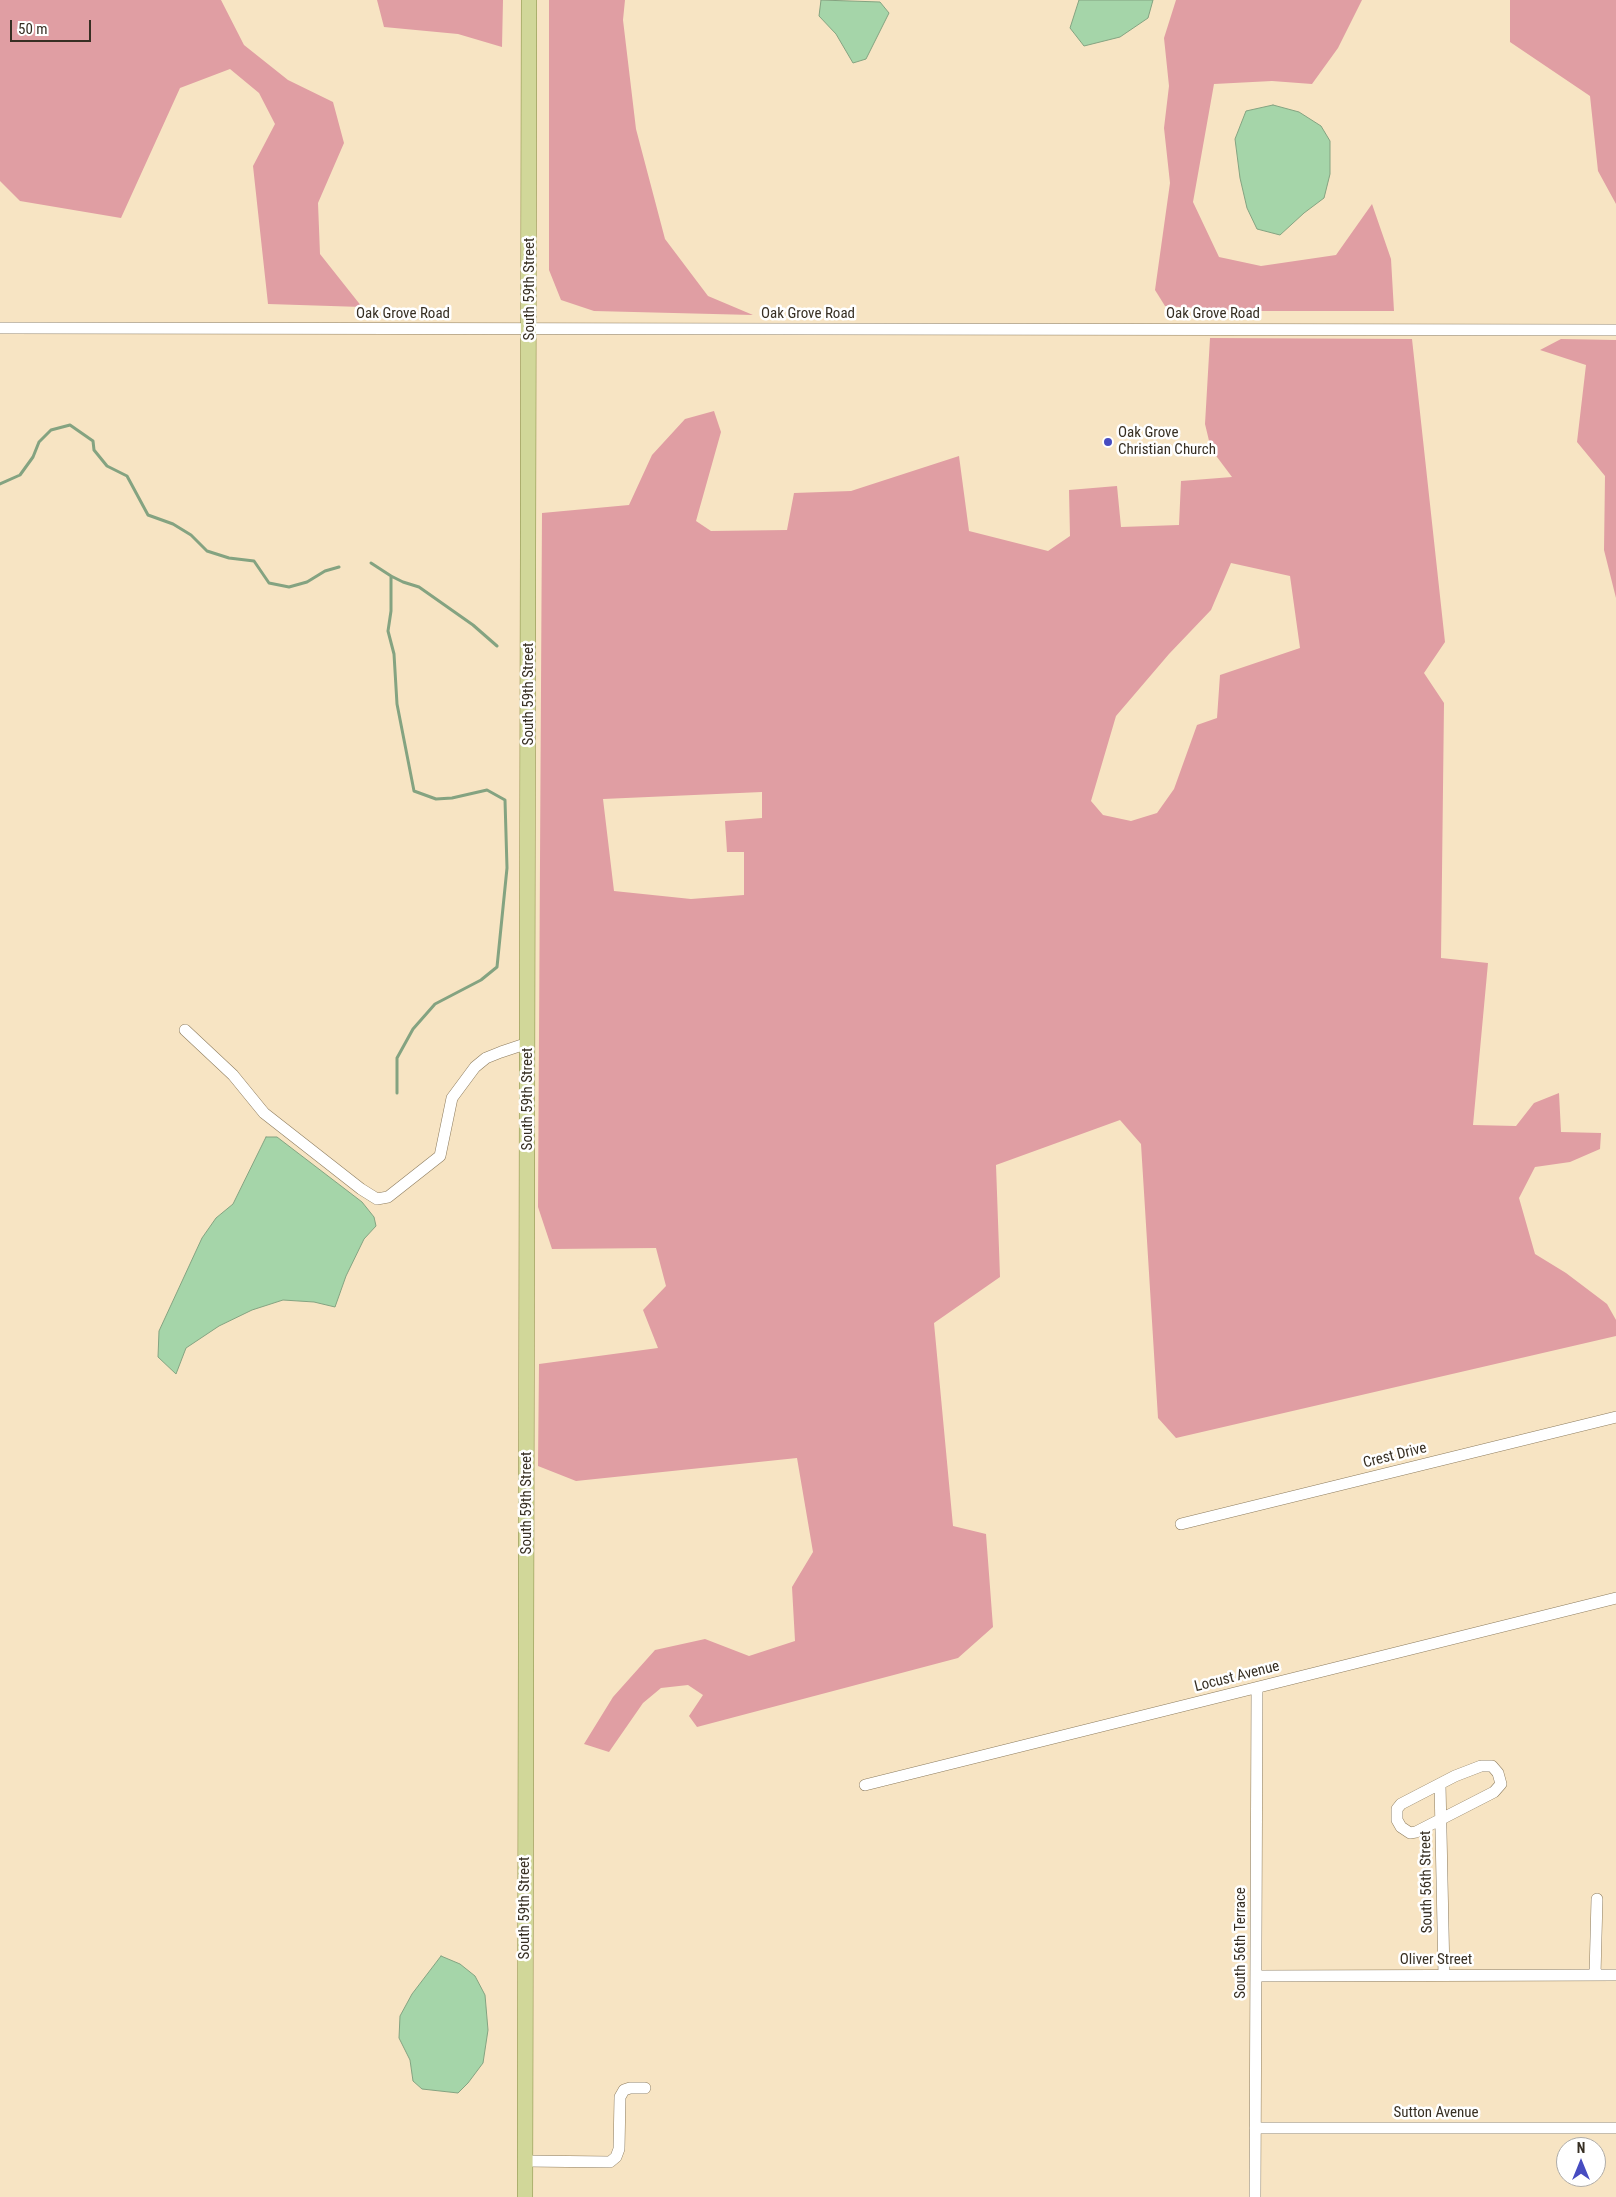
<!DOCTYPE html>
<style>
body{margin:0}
#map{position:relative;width:1616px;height:2197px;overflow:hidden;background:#f7e4c3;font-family:"Roboto Condensed",sans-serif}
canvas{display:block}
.north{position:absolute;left:1556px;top:2137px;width:50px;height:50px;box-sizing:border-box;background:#fff;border:1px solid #afaca7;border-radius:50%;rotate:0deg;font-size:14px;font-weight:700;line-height:20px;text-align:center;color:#372f23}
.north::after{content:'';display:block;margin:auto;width:18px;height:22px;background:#474cc1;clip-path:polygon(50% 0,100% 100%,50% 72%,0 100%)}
.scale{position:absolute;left:10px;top:20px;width:81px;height:22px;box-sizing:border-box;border:2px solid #372f23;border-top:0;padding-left:6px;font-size:15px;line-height:18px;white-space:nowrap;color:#372f23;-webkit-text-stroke:4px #fff;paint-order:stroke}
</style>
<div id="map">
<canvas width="1616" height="2197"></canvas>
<div class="north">N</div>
<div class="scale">50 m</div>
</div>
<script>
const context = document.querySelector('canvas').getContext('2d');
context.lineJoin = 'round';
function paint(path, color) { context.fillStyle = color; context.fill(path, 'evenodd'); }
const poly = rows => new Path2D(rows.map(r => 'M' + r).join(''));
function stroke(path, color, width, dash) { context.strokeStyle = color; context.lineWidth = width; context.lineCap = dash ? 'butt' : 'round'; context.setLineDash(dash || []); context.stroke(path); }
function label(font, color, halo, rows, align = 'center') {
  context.font = font + ' "Roboto Condensed",sans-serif'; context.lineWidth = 5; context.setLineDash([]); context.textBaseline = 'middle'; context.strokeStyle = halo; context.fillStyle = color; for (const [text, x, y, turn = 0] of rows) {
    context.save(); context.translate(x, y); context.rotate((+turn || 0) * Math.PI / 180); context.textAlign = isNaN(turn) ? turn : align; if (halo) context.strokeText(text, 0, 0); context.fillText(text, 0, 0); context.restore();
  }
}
const forest = poly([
 [0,0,221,0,244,45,288,80,333,102,344,143,318,203,320,254,362,307,268,304,253,166,275,124,259,93,230,69,180,88,121,218,20,201,0,181],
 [377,0,503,0,502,47,458,34,384,27],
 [549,0,625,0,623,20,636,129,665,239,708,296,753,315,594,311,561,300,549,270],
 [1176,0,1362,0,1338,48,1312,84,1272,81,1214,84,1193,202,1219,257,1261,266,1336,255,1372,204,1391,259,1394,311,1240,311,1165,306,1155,290,1170,183,1164,128,1169,86,1164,38],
 [1510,0,1616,0,1616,204,1598,171,1590,96,1510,42],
 [1210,338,1412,339,1445,642,1424,673,1444,703,1441,958,1488,963,1473,1125,1516,1126,1534,1103,1559,1093,1561,1132,1601,1133,1600,1149,1570,1162,1535,1167,1519,1198,1535,1254,1566,1273,1607,1304,1616,1320,1616,1336,1176,1438,1158,1418,1141,1144,1120,1120,996,1165,1000,1277,934,1323,953,1526,986,1534,993,1627,958,1658,697,1727,689,1716,703,1695,688,1685,661,1688,643,1703,609,1752,584,1744,613,1697,655,1650,705,1639,749,1656,795,1641,792,1587,813,1552,797,1458,576,1481,538,1466,539,1364,658,1348,643,1310,666,1286,656,1248,552,1249,538,1207,542,513,629,505,652,455,685,419,714,411,721,432,696,521,711,531,787,530,794,493,851,491,959,456,969,531,1048,551,1070,536,1069,490,1117,486,1121,527,1179,525,1181,481,1232,477,1211,449,1205,424],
 [1231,563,1290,576,1300,648,1220,675,1217,718,1197,725,1174,789,1157,813,1131,821,1103,815,1091,801,1116,716,1169,654,1211,610],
 [762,792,762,818,725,821,727,852,744,852,744,895,691,899,614,891,603,799],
 [1561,339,1616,340,1616,598,1604,550,1605,476,1577,442,1586,365,1540,350]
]);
const water = poly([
 [821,0,880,2,889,13,866,59,853,63,836,34,819,16,821,0],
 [1079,0,1153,0,1148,18,1120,37,1084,46,1070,28,1079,0],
 [1273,105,1299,112,1321,126,1330,141,1330,174,1324,198,1304,213,1280,235,1257,229,1247,208,1240,178,1235,139,1246,111,1273,105],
 [266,1137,277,1137,362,1202,374,1217,376,1226,364,1239,346,1276,335,1307,314,1302,283,1300,252,1310,219,1326,186,1348,176,1374,158,1357,159,1331,202,1238,216,1218,233,1204,266,1137],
 [441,1956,460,1964,475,1976,485,1995,488,2030,483,2063,468,2083,458,2093,422,2089,413,2081,410,2060,399,2038,400,2016,412,1994,441,1956]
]);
const stream = poly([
 [0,484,20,475,33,457,39,442,51,430,70,425,93,441,94,450,107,466,127,476,148,515,173,524,191,535,207,551,229,558,254,561,269,583,289,587,307,582,325,571,339,567],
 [371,563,391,576,391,611,388,631,394,654,397,704,414,791,436,799,452,798,487,790,505,800,507,868,497,967,481,980,435,1004,413,1029,397,1058,397,1093],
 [391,576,403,582,419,587,473,625,497,646]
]);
const minor = poly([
 [0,328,1616,330],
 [185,1030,233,1075,264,1113,361,1189,377,1199,388,1197,440,1156,452,1098,475,1067,486,1058,501,1052,528,1043],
 [1181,1524,1616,1417],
 [1481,1766,1492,1766,1498,1773,1501,1784,1494,1792,1416,1832,1410,1833,1401,1827,1397,1820,1397,1809,1401,1804,1455,1776,1481,1766],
 [1440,1784,1444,1975],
 [865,1785,1616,1598],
 [1595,1975,1597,1899],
 [1256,1976,1616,1975],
 [1255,2128,1616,2128],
 [525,2161,610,2162,616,2157,619,2149,620,2097,624,2090,630,2088,645,2088],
 [1255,2197,1257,1688]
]);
const major = poly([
 [525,2197,529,0]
]);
const markers = [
 [1108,442,5,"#474cc1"]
];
const streetNames = [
 ["South 59th Street",530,289,-90],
 ["Oak Grove Road",403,314],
 ["Oak Grove Road",808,314],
 ["Oak Grove Road",1213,314],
 ["South 59th Street",529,694,-90],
 ["South 59th Street",528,1099,-90],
 ["Crest Drive",1395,1456,-14],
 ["South 59th Street",527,1503,-90],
 ["Locust Avenue",1237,1677,-14],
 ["South 56th Street",1427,1882,-91],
 ["South 59th Street",525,1908,-90],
 ["South 56th Terrace",1241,1943,-90],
 ["Oliver Street",1436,1960],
 ["Sutton Avenue",1436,2113]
];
const poiNames = [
 ["Oak Grove",1118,433],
 ["Christian Church",1118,450]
];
paint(forest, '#e09ea3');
paint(water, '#a5d5a9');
stroke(water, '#84a381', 1);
stroke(stream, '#84a381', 3);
stroke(minor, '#8d7c5e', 12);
stroke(major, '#888b44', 16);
stroke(minor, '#fff', 11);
stroke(major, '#d1d799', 15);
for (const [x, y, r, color] of markers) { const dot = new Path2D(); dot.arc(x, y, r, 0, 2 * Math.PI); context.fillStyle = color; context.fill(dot); stroke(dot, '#fff', 2); }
label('15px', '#372f23', '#fff', streetNames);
label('15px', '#372f23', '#fff', poiNames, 'left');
</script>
